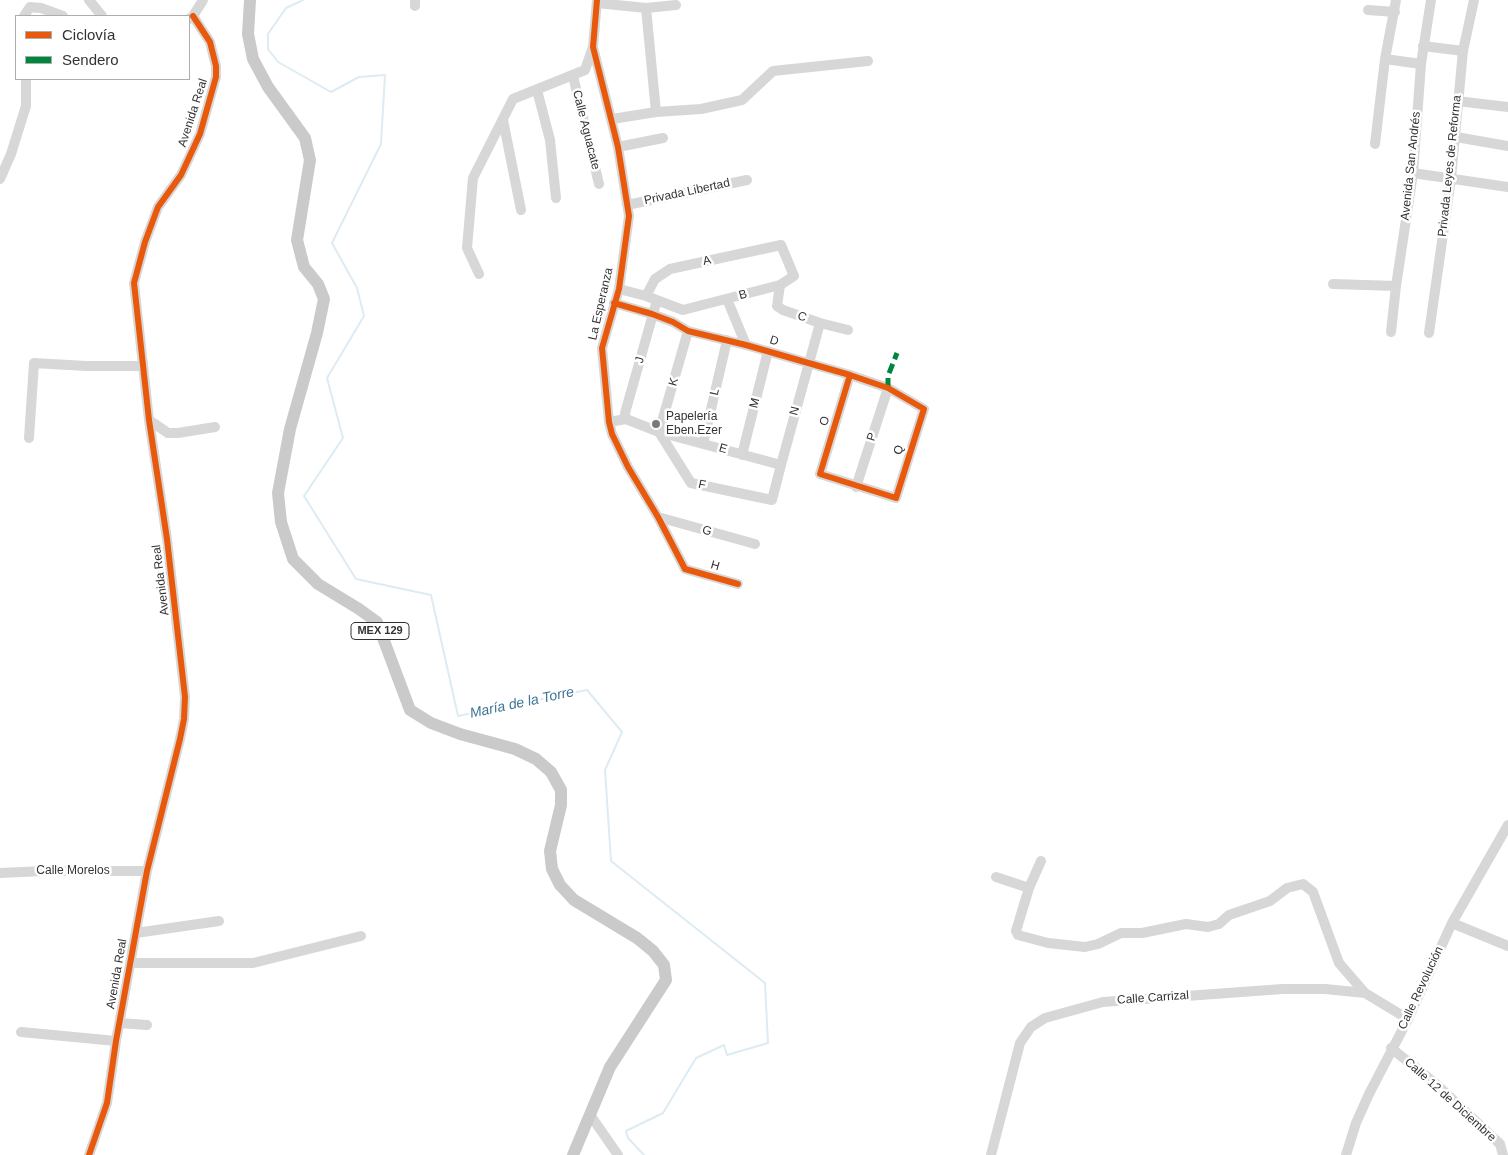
<!DOCTYPE html>
<meta charset="utf-8">
<style>
body{margin:0}
#map{position:relative;width:1508px;height:1155px;overflow:hidden;background:#fff;font-family:Helvetica,sans-serif}
canvas{display:block}
.legend{position:absolute;left:15px;top:15px;width:175px;height:65px;box-sizing:border-box;background:#fff;border:1px solid #adadad;margin:0;padding:6px 9px;list-style:none;font-size:15px;color:#333}
.legend li{display:flex;align-items:center;gap:10px;height:25px}
.legend b{width:25px;border:1px solid #adadad}
</style>
<div id="map">
<canvas width="1508" height="1155"></canvas>
<ul class="legend">
<li><b style="height:6px;background:#e8590c"></b>Ciclovía</li>
<li><b style="height:6px;background:#00873e"></b>Sendero</li>
</ul>
</div>
<script>
const context = document.querySelector('canvas').getContext('2d');
context.lineJoin = 'round';
const poly = rows => new Path2D(rows.map(r => 'M' + r).join(''));
function stroke(path, color, width, dash) { context.strokeStyle = color; context.lineWidth = width; context.lineCap = dash ? 'butt' : 'round'; context.setLineDash(dash || []); context.stroke(path); }
function label(font, color, halo, rows, align = 'center') {
  context.font = font + ' Helvetica,sans-serif'; context.lineWidth = 5; context.setLineDash([]); context.textBaseline = 'middle'; context.strokeStyle = halo; context.fillStyle = color; for (const [text, x, y, turn = 0] of rows) {
    context.save(); context.translate(x, y); context.rotate((+turn || 0) * Math.PI / 180); context.textAlign = isNaN(turn) ? turn : align; if (halo) context.strokeText(text, 0, 0); context.fillText(text, 0, 0); context.restore();
  }
}
const stream = poly([
 [303,0,286,8,268,34,268,49,278,62,331,92,359,77,385,75,381,144,332,243,357,288,364,316,327,378,343,438,304,496,356,579,431,595,458,716,587,690,622,732,605,770,611,861,765,983,768,1043,727,1055,724,1045,696,1058,663,1113,626,1131,628,1138,644,1155]
]);
const minor = poly([
 [89,0,102,16],
 [597,0,593,47,618,147,629,216,619,289,602,348,609,422,612,434,628,467,658,517,685,569,738,584],
 [597,3,646,8,676,5],
 [415,6,415,0],
 [646,8,656,112],
 [1368,10,1395,12],
 [24,16,30,7,41,8,63,16],
 [189,19,193,16,203,0],
 [1423,46,1463,51],
 [1385,59,1421,64],
 [573,76,599,184],
 [537,90,550,140,556,198],
 [1457,101,1508,107],
 [612,119,656,112,701,109,742,100,773,71,868,61],
 [503,120,521,210],
 [1456,137,1508,146],
 [1375,144,1385,59,1396,0],
 [618,147,663,138],
 [1413,173,1508,187],
 [0,179,11,154,26,106,26,79],
 [627,205,747,180],
 [479,274,467,248,473,178,513,99,585,70,593,47],
 [1333,284,1396,286],
 [780,285,777,306,783,310,820,323,848,330],
 [619,289,646,296,683,310,780,285,794,276,781,245,670,269,655,279,646,296],
 [727,299,746,345],
 [614,303,652,314,673,322,688,331,746,345,850,375,888,388,924,409,896,498,820,474,850,375],
 [688,331,659,432,691,483,772,500,781,465,820,323],
 [1391,332,1396,286,1413,173,1421,64,1431,0],
 [1429,333,1451,178,1463,51,1474,0],
 [626,419,625,413,657,300],
 [149,420,168,433,178,433,215,427],
 [609,422,626,419,659,432,781,465],
 [29,438,34,363,86,366,143,366],
 [703,444,727,340],
 [742,455,768,351],
 [856,487,888,388],
 [658,517,755,544],
 [1041,861,1029,888,1016,931,1018,935,1048,943,1085,947,1098,944,1121,933,1142,933,1186,924,1208,927,1219,924,1229,915,1270,901,1287,888,1303,884,1313,892,1339,963,1365,993],
 [0,873,44,871,147,871],
 [996,877,1029,888],
 [1452,923,1508,946],
 [136,933,219,921],
 [131,963,253,963,361,936],
 [120,1023,147,1025],
 [21,1032,116,1041],
 [1391,1048,1436,1084,1500,1144,1503,1155],
 [591,1116,618,1155],
 [89,1155,107,1103,116,1041,147,871,180,739,184,719,185,697,167,539,149,420,134,283,145,242,158,207,181,175,200,134,216,77,216,66,210,42,193,16],
 [991,1155,1020,1043,1031,1027,1045,1018,1103,1002,1283,989,1325,989,1365,993,1408,1019],
 [1346,1155,1356,1123,1369,1094,1408,1019,1452,923,1508,825]
]);
const major = poly([
 [250,0,248,34,253,59,268,87,305,138,310,160,297,240,304,267,318,284,324,299,317,333,290,429,278,493,281,522,293,559,318,584,359,609,377,622,410,710,431,723,460,734,515,749,536,759,551,772,561,790,561,805,550,851,552,869,560,885,574,900,637,938,653,951,664,965,666,980,610,1067,573,1155]
]);
const quiet = poly([
 [888,388,888,376,897,353]
]);
const cycleway = poly([
 [597,0,593,47,618,147,629,216,619,289,602,348,609,422,612,434,628,467,658,517,685,569,738,584],
 [614,303,652,314,673,322,688,331,746,345,850,375,888,388,924,409,896,498,820,474,850,375],
 [89,1155,107,1103,116,1041,147,871,180,739,184,719,185,697,167,539,149,420,134,283,145,242,158,207,181,175,200,134,216,77,216,66,210,42,193,16]
]);
const markers = [
 [656,424,5,"#7a7a7a"]
];
const shields = [
 [380,631,58]
];
const shieldNames = [
 ["MEX 129",380,631]
];
const streetNames = [
 ["Avenida Real",193,113,-72],
 ["Calle Aguacate",586,130,76],
 ["Avenida San Andrés",1411,166,-84],
 ["Privada Leyes de Reforma",1450,166,-84],
 ["Privada Libertad",687,192,-12],
 ["A",707,261,-12],
 ["B",743,295,-15],
 ["La Esperanza",601,304,-77],
 ["C",802,317,19],
 ["D",774,341,17],
 ["J",640,360,-75],
 ["K",674,382,-74],
 ["L",715,392,-77],
 ["M",755,403,-76],
 ["N",795,411,-75],
 ["O",825,421,-73],
 ["P",872,437,-72],
 ["E",723,449,16],
 ["Q",899,450,-72],
 ["F",702,485,12],
 ["G",707,531,16],
 ["H",715,566,16],
 ["Avenida Real",161,580,-97],
 ["Calle Morelos",73,871],
 ["Avenida Real",117,974,-80],
 ["Calle Revolución",1421,988,-65],
 ["Calle Carrizal",1153,998,-4],
 ["Calle 12 de Diciembre",1450,1100,42]
];
const poiNames = [
 ["Papelería",666,417],
 ["Eben.Ezer",666,431]
];
const waterNames = [
 ["María de la Torre",522,703,-12]
];
stroke(stream, '#ddebf3', 2);
stroke(minor, '#d7d7d7', 10);
stroke(major, '#cacaca', 12);
stroke(quiet, '#00873e', 5, [10, 5]);
stroke(cycleway, '#e8590c', 6);
for (const [x, y, r, color] of markers) { const dot = new Path2D(); dot.arc(x, y, r, 0, 2 * Math.PI); context.fillStyle = color; context.fill(dot); stroke(dot, '#fff', 2); }
for (const [x, y, w] of shields) { const box = new Path2D(); box.roundRect(x - w / 2, y - 8.5, w, 17, 4); context.fillStyle = '#fff'; context.fill(box); stroke(box, '#333', 1); }
label('bold 11px', '#333', null, shieldNames);
label('12px', '#333', '#fff', streetNames);
label('12px', '#333', '#fff', poiNames, 'left');
label('italic 14px', '#3f7597', '#fff', waterNames);
</script>
